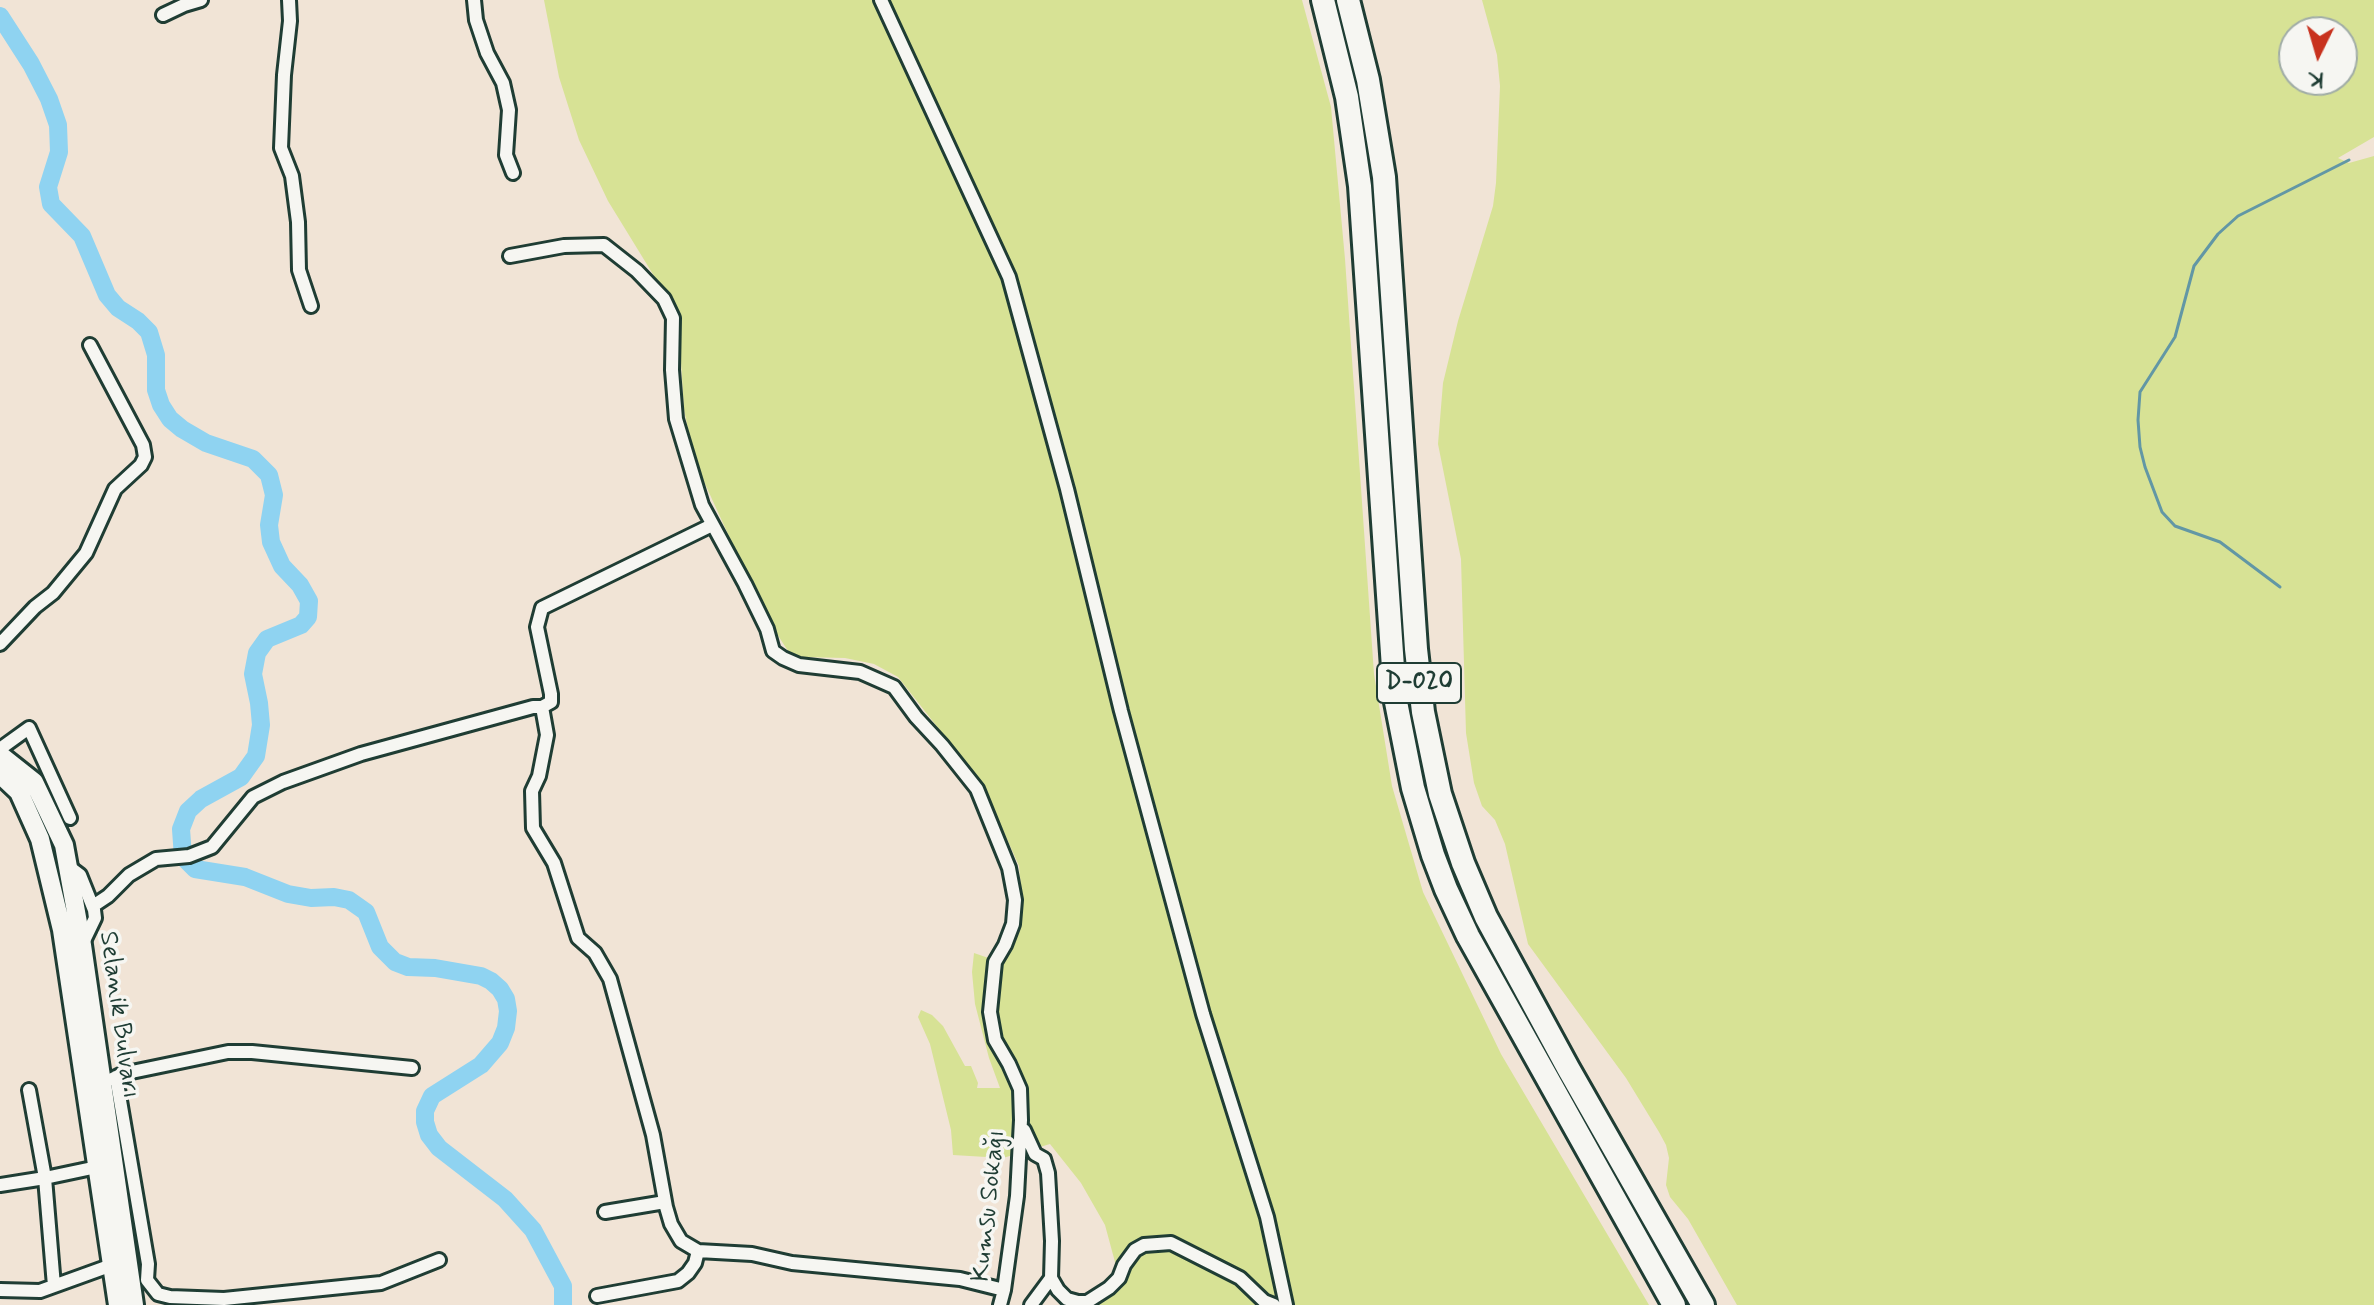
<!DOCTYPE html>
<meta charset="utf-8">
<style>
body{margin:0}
#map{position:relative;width:2374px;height:1305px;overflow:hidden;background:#f1e4d6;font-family:Mynerve,sans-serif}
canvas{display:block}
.north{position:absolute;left:2278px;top:16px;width:80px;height:80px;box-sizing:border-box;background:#f6f6f2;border:2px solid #a0aca6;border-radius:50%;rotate:185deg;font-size:22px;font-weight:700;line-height:32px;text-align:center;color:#1f3d34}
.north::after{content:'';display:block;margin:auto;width:28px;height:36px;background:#c8321e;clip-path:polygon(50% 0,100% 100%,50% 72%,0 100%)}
</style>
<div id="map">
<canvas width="2374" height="1305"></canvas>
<div class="north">K</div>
</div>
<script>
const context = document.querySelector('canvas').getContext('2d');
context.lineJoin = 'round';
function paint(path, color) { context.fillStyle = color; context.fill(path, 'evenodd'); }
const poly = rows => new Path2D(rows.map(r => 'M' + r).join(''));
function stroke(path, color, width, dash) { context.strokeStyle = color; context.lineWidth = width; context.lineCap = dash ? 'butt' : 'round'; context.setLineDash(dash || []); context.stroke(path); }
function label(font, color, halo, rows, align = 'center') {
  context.font = font + ' Mynerve,sans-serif'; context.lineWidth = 7; context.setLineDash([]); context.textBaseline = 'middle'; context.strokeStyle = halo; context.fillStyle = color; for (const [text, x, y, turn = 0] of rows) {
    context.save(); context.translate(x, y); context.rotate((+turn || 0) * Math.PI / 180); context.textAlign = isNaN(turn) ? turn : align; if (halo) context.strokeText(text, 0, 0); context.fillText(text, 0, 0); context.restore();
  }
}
const green = poly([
 [544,0,1302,0,1331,107,1345,259,1374,674,1392,786,1423,892,1501,1054,1649,1305,1096,1305,1122,1288,1105,1225,1081,1183,1050,1144,1003,1158,953,1155,951,1130,930,1044,918,1017,921,1010,932,1015,943,1026,965,1066,971,1066,978,1083,977,1088,1000,1088,989,1058,975,1004,972,972,974,953,1003,963,1012,946,1023,908,1019,866,983,785,898,677,874,664,845,658,803,657,790,654,766,617,695,462,684,410,678,315,608,201,579,140,559,77],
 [1482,0,2374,0,2374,137,2338,158,2349,163,2374,156,2374,1305,1737,1305,1688,1219,1670,1197,1666,1185,1669,1158,1666,1145,1659,1132,1626,1078,1528,944,1505,844,1495,820,1482,806,1474,783,1466,733,1461,559,1438,444,1443,383,1458,321,1493,206,1496,183,1500,86,1497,55],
 [2294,32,2342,32,2342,80,2294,80]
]);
const stream = poly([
 [2280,587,2220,542,2175,526,2162,512,2145,467,2140,447,2138,420,2140,392,2175,337,2194,266,2218,234,2238,216,2349,160]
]);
const river = poly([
 [0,16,31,64,49,99,58,125,59,152,48,187,51,204,82,236,107,295,118,308,138,321,149,332,156,355,156,390,161,405,170,419,182,429,206,443,253,459,269,475,274,495,269,525,271,542,282,566,300,585,309,601,308,617,301,625,267,639,257,653,253,674,259,703,261,725,256,756,241,777,201,799,188,811,181,829,183,857,195,869,245,877,288,894,311,898,334,897,349,900,366,912,380,947,395,962,408,967,435,968,481,976,491,981,500,989,506,999,508,1011,506,1028,500,1043,481,1065,432,1096,425,1111,425,1122,429,1135,439,1148,505,1199,533,1230,563,1286,563,1305]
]);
const street = poly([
 [289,0,290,21,284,75,281,148,292,176,298,222,299,270,311,306],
 [474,0,476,20,487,53,503,83,509,110,506,155,513,173],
 [881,0,1009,277,1067,489,1121,711,1203,1014,1267,1217,1286,1305],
 [163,15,184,5,201,0],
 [510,256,564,246,604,245,637,271,664,299,673,318,672,370,676,419,702,505,745,584,767,629,773,651,783,658,799,665,860,672,894,687,916,717,942,745,977,789,1009,868,1015,900,1013,924,1005,945,995,962,990,1012,995,1040,1009,1064,1020,1089,1021,1120,1017,1196,1004,1290,1000,1305],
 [0,644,35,607,53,593,86,553,115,489,141,465,145,457,143,445,90,345],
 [542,707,547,735,539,776,532,791,533,828,554,863,578,938,595,953,610,979,653,1135,666,1207,671,1224,681,1241,698,1251,752,1254,792,1263,960,1279,1004,1290],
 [0,749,29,728,70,818],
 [68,866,80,875,94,910,95,918,82,945],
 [93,906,108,896,129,875,156,859,189,856,212,847,253,797,283,782,361,754,533,707,542,707,551,702,551,694,537,627,542,608,712,525],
 [116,1077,148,1264,147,1280,158,1294,170,1297,224,1299,381,1283,439,1260],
 [112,1079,122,1074,228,1052,252,1052,412,1068],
 [29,1090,45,1178,54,1286],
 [1024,1130,1035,1154,1044,1159,1048,1173,1052,1241,1051,1278,1031,1305],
 [0,1185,45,1178,97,1167],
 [605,1212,665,1202],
 [1051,1278,1058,1290,1067,1299,1078,1302,1087,1302,1109,1288,1119,1278,1124,1265,1135,1250,1144,1245,1171,1243,1240,1278,1264,1301,1274,1305],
 [0,1290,40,1291,112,1265],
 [597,1296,678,1281,688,1273,695,1263,698,1251]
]);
const primary = poly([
 [0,755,34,782,64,845,82,945,134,1305],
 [0,774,19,792,40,839,62,930,118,1305]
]);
const highway = poly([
 [1323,0,1347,97,1360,186,1395,697,1413,788,1433,855,1446,889,1468,936,1674,1305],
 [1348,0,1368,80,1384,177,1416,649,1423,712,1440,794,1463,863,1486,917,1568,1068,1703,1305]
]);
const shields = [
 [1419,683,84]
];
const shieldNames = [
 ["D-020",1419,683]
];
const streetNames = [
 ["Selanik Bulvarı",118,1015,82],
 ["Kumsu Sokağı",990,1206,-84]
];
paint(green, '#d7e295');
stroke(stream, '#6297a5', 3);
stroke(river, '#8fd3f1', 18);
stroke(street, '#1f3d34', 18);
stroke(primary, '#1f3d34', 24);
stroke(highway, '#1f3d34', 28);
stroke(street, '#f6f6f2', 12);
stroke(primary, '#f6f6f2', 18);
stroke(highway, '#f6f6f2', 22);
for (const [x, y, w] of shields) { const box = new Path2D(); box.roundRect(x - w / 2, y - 20, w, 40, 6); context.fillStyle = '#f6f6f2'; context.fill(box); stroke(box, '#1f3d34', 2); }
label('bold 24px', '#1f3d34', null, shieldNames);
label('26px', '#1f3d34', '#f6f6f2', streetNames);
</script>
